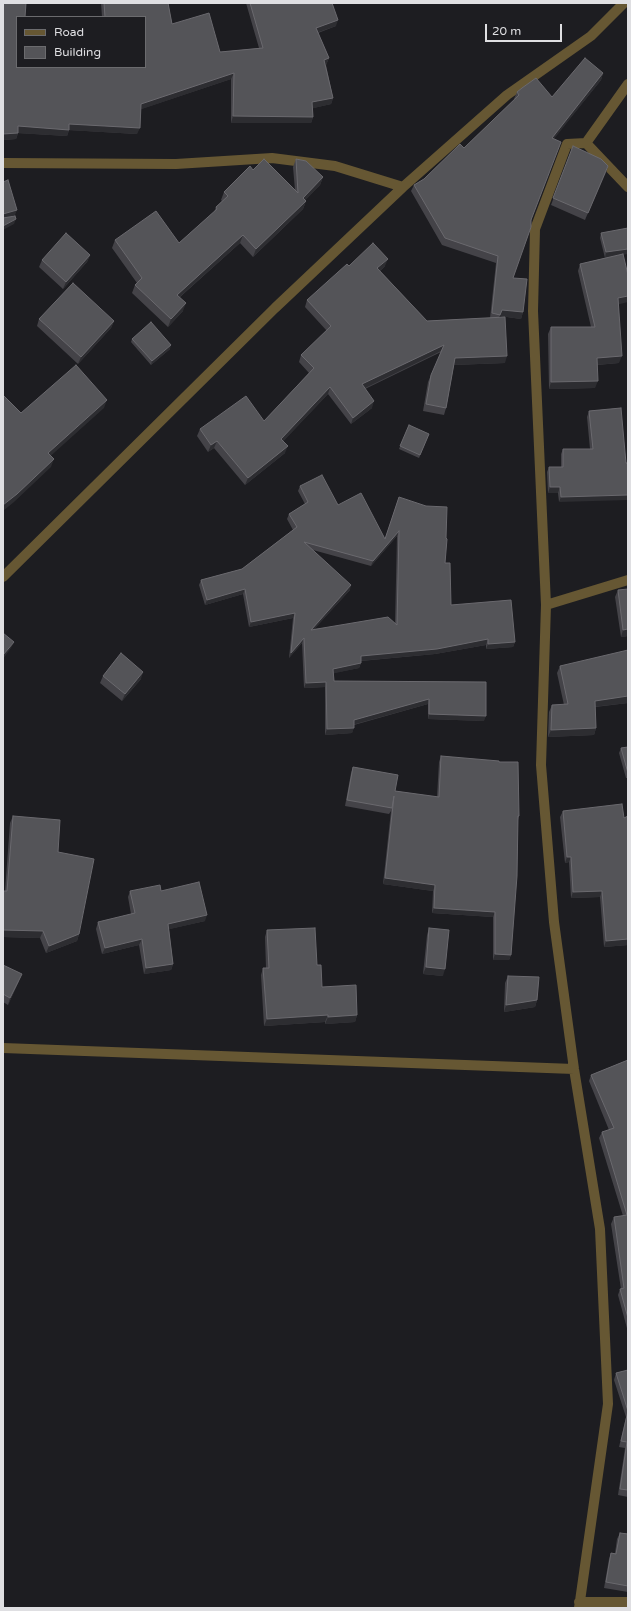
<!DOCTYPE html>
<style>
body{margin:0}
#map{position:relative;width:631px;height:1611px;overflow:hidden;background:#1d1d21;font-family:"Varela Round",sans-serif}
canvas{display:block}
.frame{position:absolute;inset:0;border:4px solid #dfdfe2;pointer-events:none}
.legend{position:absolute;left:16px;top:16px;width:130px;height:52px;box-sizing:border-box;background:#1d1d21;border:1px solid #6b6b6e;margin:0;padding:5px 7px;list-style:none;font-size:12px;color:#dfdfe2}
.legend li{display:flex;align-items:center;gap:8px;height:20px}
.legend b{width:20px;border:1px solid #6b6b6e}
.scale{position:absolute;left:485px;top:24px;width:77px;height:18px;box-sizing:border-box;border:2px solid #dfdfe2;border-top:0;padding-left:5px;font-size:12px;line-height:14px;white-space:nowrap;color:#dfdfe2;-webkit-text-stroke:3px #1d1d21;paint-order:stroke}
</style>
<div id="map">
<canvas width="631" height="1611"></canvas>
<div class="frame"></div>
<ul class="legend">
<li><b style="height:5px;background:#665733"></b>Road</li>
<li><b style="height:11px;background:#545458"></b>Building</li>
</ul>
<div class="scale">20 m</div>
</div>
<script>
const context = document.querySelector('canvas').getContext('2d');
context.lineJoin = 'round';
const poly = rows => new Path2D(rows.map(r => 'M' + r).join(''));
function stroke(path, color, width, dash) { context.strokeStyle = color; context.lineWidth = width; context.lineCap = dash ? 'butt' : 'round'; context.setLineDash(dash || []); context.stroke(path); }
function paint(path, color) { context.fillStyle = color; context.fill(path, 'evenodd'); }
const street = poly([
 [586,143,628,187],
 [3,163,176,164,272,158,335,166,403,187],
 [3,577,275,308,403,187,507,95,591,36,624,3],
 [546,605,628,580],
 [3,1048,574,1069],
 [579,1602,628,1602],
 [579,1608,608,1404,600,1229,574,1069,554,922,541,765,546,605,533,311,535,229,567,144,586,143,628,84]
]);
const wall = poly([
 [3,3,28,3,26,4,17,67,145,17,102,17,101,3,168,3,172,24,220,52,259,48,246,3,332,3,336,26,318,33,329,58,326,65,333,98,331,104,313,108,313,117,311,123,231,123,231,79,141,109,137,134,69,130,67,136,18,133,16,139,3,140],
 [603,73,601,80,554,138,531,221,513,278,523,312,521,319,500,316,499,317,505,363,454,365,446,408,444,415,423,411,428,382,441,352,365,389,372,408,351,424,328,394,283,441,285,453,245,485,214,448,208,452,197,436,200,429,264,421,309,373,299,362,301,355,327,331,305,307,307,300,349,266,385,266,380,271,427,321,490,318,496,263,442,245,411,191,414,185,424,179,464,148,515,99,514,99,517,92,552,97],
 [573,146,608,166,585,220,551,205],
 [296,159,323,177,320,185,305,200,306,201,303,209,253,257,240,243,180,297,183,311,168,327,132,293,135,285,137,283,112,248,115,240,179,243,214,212,216,207,222,201,221,200,224,192,253,170,295,190,293,167],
 [601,233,623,255,619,304,619,363,597,365,595,388,549,389,548,334,551,327,591,327,578,271,580,264,609,257,605,258,600,238],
 [90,255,87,262,63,289,39,267,42,260],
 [39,319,114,321,111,328,78,364,37,326],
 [132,339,170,349,151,365,131,342],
 [621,408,559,502,558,493,548,493,547,472,549,467,561,467,561,454,563,449,590,449,587,417,589,411],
 [409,425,429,434,419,458,399,449],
 [300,486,338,505,385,539,399,497,445,563,451,605,515,642,513,647,486,649,486,645,435,654,361,661,361,663,359,668,333,673,334,681,486,682,484,721,428,719,428,704,354,725,352,733,325,735,325,687,304,688,302,643,289,658,293,618,249,627,243,594,205,605,199,585,201,580,242,569,293,530,287,519,289,514,305,504,298,491],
 [397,536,395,624,314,629,350,590,313,550,371,566],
 [618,590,628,636,621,637,615,597],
 [560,666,628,703,595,707,596,728,594,735,548,737,549,712,552,705,564,705,557,673],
 [103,676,141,679,122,701,100,683],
 [628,747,628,778,626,778,619,753,621,748],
 [441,756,499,762,519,816,518,820,511,955,509,960,493,960,493,917,432,913,433,891,383,884,391,811,389,814,345,806,351,773,353,767,395,791,437,797,439,762],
 [563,811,624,818,628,816,628,945,604,947,600,897,571,898,569,862,565,863,560,817],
 [13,816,58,852,79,934,77,941,46,953,40,938,3,937,3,891,5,891,10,823],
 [130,891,161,891,205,921,169,929,173,964,171,970,144,974,139,945,102,954,96,929,98,922,131,914,128,897],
 [429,928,443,976,423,974,427,935],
 [267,930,317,965,322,987,357,1015,355,1022,325,1024,325,1022,264,1026,261,975,263,968,266,968,265,937],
 [3,965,19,981,8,1005,3,1002],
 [508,976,537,1000,535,1007,504,1012,505,983],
 [628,1060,628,1332,618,1295,620,1289,621,1289,611,1224,614,1217,623,1216,599,1138,602,1132,609,1130,589,1081,591,1075],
 [628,1370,628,1497,618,1495,625,1448,619,1447,626,1417,614,1380,616,1373],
 [620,1533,628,1534,628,1592,604,1588,609,1559,611,1553,615,1553,617,1539]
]);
const shadedWall = poly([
 [338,20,336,26,313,34,316,28],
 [329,58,326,65,322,66,324,60],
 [234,73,231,79,139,110,141,104],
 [603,73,601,80,550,144,552,138],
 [333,98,331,104,310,109,312,102],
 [233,116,313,117,311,123,231,123],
 [69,124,140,128,137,134,67,130],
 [18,126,69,130,67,136,16,133],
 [18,133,16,139,3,140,3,134],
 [608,166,606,173,585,220,588,213],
 [323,177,320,185,300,206,303,198],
 [306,201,303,209,253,257,256,249],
 [17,210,15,215,3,219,3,214],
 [16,219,14,224,3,230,3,226],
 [243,235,240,243,174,302,177,295],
 [628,249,628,254,605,258,606,252],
 [90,255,87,262,63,289,66,282],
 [388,259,385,266,375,275,377,268],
 [628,296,628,302,616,305,618,298],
 [186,303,183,311,168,327,171,319],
 [502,310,523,312,521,319,500,316],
 [114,321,111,328,78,364,81,357],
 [171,345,170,349,151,365,152,361],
 [444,345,441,351,359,391,362,384],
 [507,356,505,363,452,365,455,358],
 [622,356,619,363,595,365,597,358],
 [598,381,595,388,549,389,551,382],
 [330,387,328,394,279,446,281,439],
 [107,400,104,408,45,461,48,453],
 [374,401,372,408,351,424,353,418],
 [217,441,214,448,208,452,211,445],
 [288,446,285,453,245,485,248,478],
 [54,459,51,467,14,502,3,511,3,505],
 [550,487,560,487,558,493,548,493],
 [628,495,628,500,559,502,561,497],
 [399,531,397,536,371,566,373,561],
 [351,585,350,590,309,635,311,630],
 [245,589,243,594,205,605,207,600],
 [295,613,293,618,249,627,251,622],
 [628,629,628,636,621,637,623,630],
 [304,638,302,643,289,658,291,653],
 [488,639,486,645,435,654,359,661,361,656],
 [14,642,11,648,3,659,3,655],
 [515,642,513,647,486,649,488,644],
 [361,663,359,668,331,674,333,669],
 [143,672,141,679,122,701,125,694],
 [326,682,325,687,304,688,306,683],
 [628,696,628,703,592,707,595,701],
 [429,699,428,704,352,725,354,720],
 [429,714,486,716,484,721,428,719],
 [354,728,352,733,325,735,327,729],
 [596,728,594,735,548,737,551,730],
 [567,857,571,857,569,862,565,863],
 [385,878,435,885,433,891,383,884],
 [602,891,600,897,571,898,573,892],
 [434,908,495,912,493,917,432,913],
 [207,915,205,921,166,930,168,924],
 [3,930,43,931,40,938,3,937],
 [79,934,77,941,46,953,49,946],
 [142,939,139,945,102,954,105,948],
 [628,939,628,945,604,947,606,941],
 [495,954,511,955,509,960,493,960],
 [173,964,171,970,144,974,146,968],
 [426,967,445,969,443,976,423,974],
 [22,974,19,981,8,1005,10,998],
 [537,1000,535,1007,504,1012,506,1005],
 [328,1015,325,1022,264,1026,267,1019],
 [357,1015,355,1022,325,1024,328,1017]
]);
const building = poly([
 [3,3,26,3,25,17,17,17,17,67,145,67,145,17,105,17,104,3,168,3,172,24,209,13,220,52,263,48,250,3,332,3,338,20,316,28,329,58,324,60,333,98,312,102,313,117,233,116,234,73,141,104,140,128,69,124,69,130,18,126,18,133,3,134,3,3],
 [585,58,603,73,552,138,561,142,531,220,531,227,513,278,527,279,523,312,502,310,500,315,492,313,498,256,445,238,414,185,424,179,460,144,464,148,519,95,517,92,522,88,536,78,552,97,585,58],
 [573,146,601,159,608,166,588,213,553,198,573,146],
 [264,159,298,193,296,159,306,161,323,177,303,198,306,201,256,249,243,235,177,295,186,303,171,319,135,285,142,278,115,240,156,211,179,243,217,209,216,207,228,196,224,192,250,166,253,170,264,159],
 [8,180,17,210,3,214,3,182,8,180],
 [15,216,16,219,3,226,3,218,15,216],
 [628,228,628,249,606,252,601,233,628,228],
 [66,233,90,255,66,282,42,260,66,233],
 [373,243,388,259,377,268,427,321,505,317,507,356,455,358,446,408,426,404,431,375,444,345,362,384,374,401,353,418,330,387,281,439,288,446,248,478,217,441,211,445,200,429,246,396,264,421,314,368,301,355,331,326,307,300,347,264,349,266,373,243],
 [623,254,628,275,628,296,618,298,622,356,597,358,598,381,551,382,551,327,595,327,580,264,623,254],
 [73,283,114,321,81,357,39,319,73,283],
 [151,322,171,345,152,361,132,339,151,322],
 [76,365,107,400,48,453,54,459,17,494,3,505,3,395,21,413,76,365],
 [621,408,626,463,628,463,628,495,561,497,560,487,550,487,549,467,563,467,563,449,593,449,589,411,621,408],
 [409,425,429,434,420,455,400,446,409,425],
 [322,475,338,505,361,493,385,539,399,497,426,506,447,507,446,538,447,539,445,563,450,563,451,605,511,600,515,642,488,644,488,639,437,649,361,656,361,663,333,669,334,681,486,682,486,716,429,714,429,699,354,720,354,728,327,729,326,682,306,683,304,638,291,653,295,613,251,622,245,589,207,600,201,580,242,569,297,527,289,514,308,502,300,486,322,475],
 [399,531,397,625,388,617,311,630,351,585,304,542,373,561,399,531],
 [628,589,628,629,623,630,618,590,628,589],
 [3,633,14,642,3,655,3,633],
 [628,650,628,696,595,701,596,728,551,730,552,705,568,704,560,666,628,650],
 [121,653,143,672,125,694,103,676,121,653],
 [628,747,628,773,621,748,628,747],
 [441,756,499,761,499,762,518,762,519,816,518,816,517,876,511,955,495,954,495,912,434,908,435,885,385,878,394,796,392,808,347,800,353,767,398,775,395,791,439,797,441,756],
 [622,804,624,818,628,816,628,939,606,941,602,891,573,892,571,857,567,857,563,811,622,804],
 [13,816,60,820,58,852,94,859,79,934,49,946,43,931,3,930,3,891,7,891,13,816],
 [199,882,207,915,168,924,173,964,146,968,142,939,105,948,98,922,135,913,130,891,160,885,161,891,199,882],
 [315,928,317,965,321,965,322,987,356,985,357,1015,328,1017,328,1015,267,1019,263,968,269,968,267,930,315,928],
 [429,928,449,930,445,969,426,967,429,928],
 [3,965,22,974,10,998,3,994,3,965],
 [508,976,539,977,537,1000,506,1005,508,976],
 [628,1060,628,1318,620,1289,624,1288,614,1217,627,1215,602,1132,614,1128,591,1075,628,1060],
 [628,1370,628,1490,620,1489,627,1442,621,1441,628,1411,616,1373,628,1370],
 [620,1533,628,1534,628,1586,606,1582,611,1553,616,1554,620,1533]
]);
stroke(street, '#665733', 10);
paint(wall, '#444348');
paint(shadedWall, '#2d2d31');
paint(building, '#545458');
stroke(building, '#6a696e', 1);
</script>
